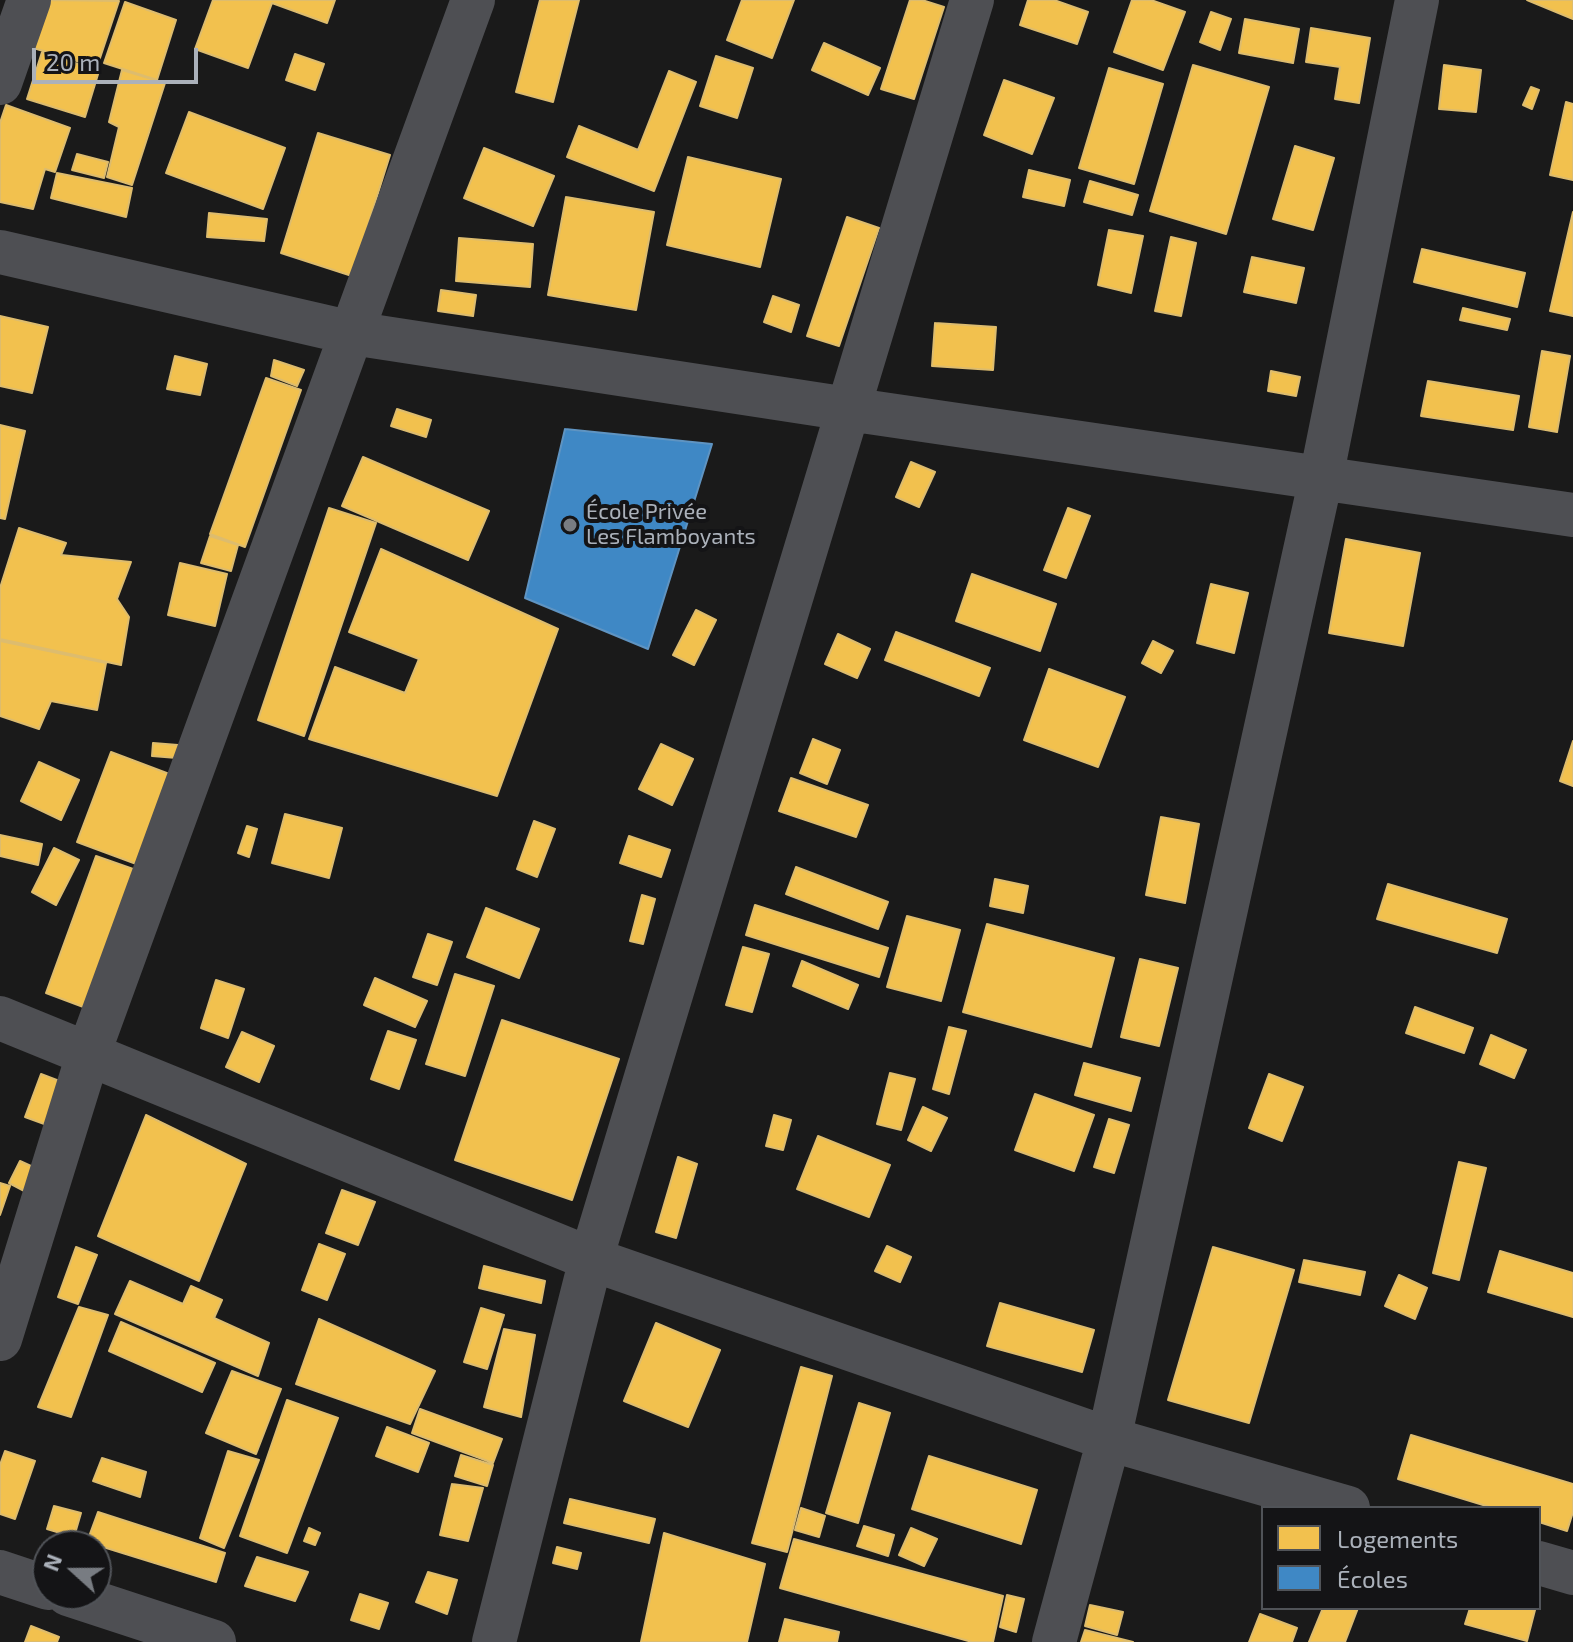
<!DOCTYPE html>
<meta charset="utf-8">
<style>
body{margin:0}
#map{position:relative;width:1573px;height:1642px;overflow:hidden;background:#1a1a1a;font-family:"Exo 2",sans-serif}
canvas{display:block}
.legend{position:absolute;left:1261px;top:1506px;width:280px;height:104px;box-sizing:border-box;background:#141416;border:2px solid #505358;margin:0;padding:10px 14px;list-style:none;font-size:24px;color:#abb1ba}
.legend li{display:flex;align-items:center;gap:16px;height:40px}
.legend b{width:40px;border:2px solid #505358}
.north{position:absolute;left:32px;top:1530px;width:80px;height:80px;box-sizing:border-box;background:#141416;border:2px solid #505358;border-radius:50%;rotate:291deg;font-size:22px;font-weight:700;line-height:32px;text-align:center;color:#abb1ba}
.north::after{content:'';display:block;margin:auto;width:28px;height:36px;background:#787c82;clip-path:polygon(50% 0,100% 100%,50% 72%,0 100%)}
.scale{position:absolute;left:32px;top:48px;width:166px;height:36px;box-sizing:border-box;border:4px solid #abb1ba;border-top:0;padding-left:10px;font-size:24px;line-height:28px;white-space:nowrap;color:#abb1ba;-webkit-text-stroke:6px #141416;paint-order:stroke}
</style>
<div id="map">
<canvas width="1573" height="1642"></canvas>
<ul class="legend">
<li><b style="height:22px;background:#f2c14e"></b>Logements</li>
<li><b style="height:22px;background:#3f88c5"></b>Écoles</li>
</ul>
<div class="north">N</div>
<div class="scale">20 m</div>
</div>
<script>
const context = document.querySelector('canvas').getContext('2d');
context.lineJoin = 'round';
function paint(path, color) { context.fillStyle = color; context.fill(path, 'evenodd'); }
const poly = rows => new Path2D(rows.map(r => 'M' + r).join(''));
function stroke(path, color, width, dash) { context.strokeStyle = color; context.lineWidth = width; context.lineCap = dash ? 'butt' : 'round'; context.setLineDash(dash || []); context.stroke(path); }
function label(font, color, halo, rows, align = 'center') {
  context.font = font + ' "Exo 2",sans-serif'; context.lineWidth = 8; context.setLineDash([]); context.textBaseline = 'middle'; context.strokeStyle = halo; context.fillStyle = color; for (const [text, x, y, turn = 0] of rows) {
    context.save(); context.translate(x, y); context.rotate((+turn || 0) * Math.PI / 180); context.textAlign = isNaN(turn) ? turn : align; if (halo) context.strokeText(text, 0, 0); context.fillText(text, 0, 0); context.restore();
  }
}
const homes = poly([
 [46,0,119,1,97,67,30,47,46,0],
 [213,0,335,0,327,23,272,3,248,68,195,49,213,0],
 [540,0,579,0,553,102,516,92,540,0],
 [742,0,794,0,772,58,727,40,742,0],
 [910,0,922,0,944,7,914,99,881,89,910,0],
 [1028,0,1054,0,1088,12,1077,44,1020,25,1028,0],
 [1132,0,1151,0,1185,12,1163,70,1114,52,1132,0],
 [1527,0,1573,0,1573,19,1527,0],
 [125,2,176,20,157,80,104,63,125,2],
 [1211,12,1231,19,1220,50,1200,42,1211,12],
 [1245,19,1299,29,1293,63,1239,53,1245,19],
 [1311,28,1370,38,1359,103,1335,99,1340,67,1306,62,1311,28],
 [824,43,880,68,868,95,812,70,824,43],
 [42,52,99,71,85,117,27,99,42,52],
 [295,54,324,64,315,90,286,80,295,54],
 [716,56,753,68,737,118,700,106,716,56],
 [1193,65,1269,87,1226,234,1150,211,1193,65],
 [1444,65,1481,70,1476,112,1439,109,1444,65],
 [1109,68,1163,84,1134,184,1079,168,1109,68],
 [122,70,165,83,132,185,107,177,119,127,109,122,122,70],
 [669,71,696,82,654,191,567,157,579,126,638,150,669,71],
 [1004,80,1054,98,1032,154,984,135,1004,80],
 [1531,87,1539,90,1532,109,1523,105,1531,87],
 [1566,102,1573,104,1573,180,1550,175,1566,102],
 [6,105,70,128,55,172,45,169,33,209,0,202,0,123,6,105],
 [189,112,285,148,263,209,166,173,189,112],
 [318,133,390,155,352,276,281,253,318,133],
 [1295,146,1334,158,1313,230,1273,219,1295,146],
 [484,148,554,176,533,226,464,198,484,148],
 [77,154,108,162,104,178,72,170,77,154],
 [688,157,781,179,760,267,667,245,688,157],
 [1029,170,1070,180,1064,206,1023,197,1029,170],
 [57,173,132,188,126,217,51,198,57,173],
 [1090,181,1138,195,1132,215,1084,202,1090,181],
 [566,197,654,212,636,310,548,295,566,197],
 [1573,212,1573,316,1550,311,1573,212],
 [209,213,267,219,264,241,207,237,209,213],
 [847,217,879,228,839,346,807,336,847,217],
 [1109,230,1143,236,1131,293,1098,285,1109,230],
 [1171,237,1196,243,1181,316,1155,311,1171,237],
 [459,238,533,244,530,287,456,281,459,238],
 [1422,249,1525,273,1517,307,1414,282,1422,249],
 [1252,257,1304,268,1296,303,1244,292,1252,257],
 [441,290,476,295,473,316,438,311,441,290],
 [773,296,799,305,791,332,764,322,773,296],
 [1463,308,1510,319,1507,330,1460,320,1463,308],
 [0,316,48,327,32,393,0,386,0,316],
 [935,323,996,327,993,370,932,366,935,323],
 [1542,351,1570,356,1557,432,1529,427,1542,351],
 [175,356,207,364,200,395,167,389,175,356],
 [274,360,304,370,297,386,271,376,274,360],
 [1271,371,1300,377,1296,396,1268,391,1271,371],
 [266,378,301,390,245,547,210,534,266,378],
 [1428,381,1519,396,1513,430,1421,416,1428,381],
 [397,409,431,420,426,437,391,426,397,409],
 [0,425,25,431,5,519,0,518,0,425],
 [363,457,489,511,468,560,342,506,363,457],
 [911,462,935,472,919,507,896,497,911,462],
 [329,508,376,523,304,736,258,720,329,508],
 [1068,508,1090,516,1066,578,1044,570,1068,508],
 [19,528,66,543,61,555,131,562,117,599,129,617,121,665,0,639,0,588,19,528],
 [210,536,238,545,231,571,201,563,210,536],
 [1346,539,1420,553,1403,646,1329,633,1346,539],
 [381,549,558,629,497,796,309,739,335,667,405,693,419,659,349,632,381,549],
 [180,563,227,574,215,626,168,615,180,563],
 [972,574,1056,604,1040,651,956,621,972,574],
 [1211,584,1248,593,1234,653,1197,643,1211,584],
 [696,610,716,620,694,665,673,655,696,610],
 [896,632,990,668,979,696,885,660,896,632],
 [838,634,870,649,857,678,825,664,838,634],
 [0,641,106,663,97,710,51,701,39,729,0,716,0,641],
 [1153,641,1173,651,1161,673,1142,663,1153,641],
 [1049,669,1125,697,1098,767,1024,740,1049,669],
 [813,739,840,750,827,784,800,773,813,739],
 [1573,741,1573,786,1560,781,1573,741],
 [153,743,178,745,177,758,152,756,153,743],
 [661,744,693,759,672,805,639,789,661,744],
 [111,752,172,775,139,865,77,842,111,752],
 [39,762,79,780,61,820,21,801,39,762],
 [791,778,868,805,856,837,779,811,791,778],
 [285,814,342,828,329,878,272,863,285,814],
 [1161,817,1199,824,1185,903,1146,895,1161,817],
 [534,821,555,829,537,877,517,869,534,821],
 [247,826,257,829,249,857,238,853,247,826],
 [0,835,42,844,38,865,0,856,0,835],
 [629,836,670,850,661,877,620,863,629,836],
 [54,848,79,860,56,905,32,892,54,848],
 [96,856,136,870,86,1008,46,993,96,856],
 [796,867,888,902,878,929,786,894,796,867],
 [995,879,1028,886,1023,913,990,906,995,879],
 [1388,884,1507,919,1497,953,1377,919,1388,884],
 [642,895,655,899,643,944,630,941,642,895],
 [755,905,888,948,879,977,746,935,755,905],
 [486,908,539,929,519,978,467,957,486,908],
 [907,916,960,930,941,1001,887,987,907,916],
 [987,924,1114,958,1091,1047,963,1012,987,924],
 [428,934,452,942,437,985,413,977,428,934],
 [743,947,769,954,752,1012,726,1005,743,947],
 [1140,959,1178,968,1159,1046,1121,1037,1140,959],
 [802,961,858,985,848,1009,793,986,802,961],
 [455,974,494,986,465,1076,426,1064,455,974],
 [375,978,427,1001,415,1027,364,1005,375,978],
 [216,980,244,989,228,1038,201,1028,216,980],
 [1415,1007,1473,1028,1464,1053,1406,1033,1415,1007],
 [502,1020,619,1059,572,1200,455,1160,502,1020],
 [949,1027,966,1031,949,1094,933,1089,949,1027],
 [388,1031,416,1040,399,1089,371,1079,388,1031],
 [242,1032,274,1046,259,1082,226,1067,242,1032],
 [1491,1035,1526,1050,1514,1078,1480,1064,1491,1035],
 [1084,1063,1140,1078,1131,1111,1075,1095,1084,1063],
 [890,1073,915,1079,901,1130,877,1124,890,1073],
 [41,1074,62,1082,47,1125,25,1117,41,1074],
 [1269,1074,1303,1087,1282,1141,1249,1128,1269,1074],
 [1035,1094,1094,1115,1074,1171,1015,1150,1035,1094],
 [923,1107,947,1118,931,1151,908,1140,923,1107],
 [146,1115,246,1164,199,1281,98,1236,146,1115],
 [774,1115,791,1120,783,1150,766,1146,774,1115],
 [1109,1119,1129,1125,1114,1173,1094,1167,1109,1119],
 [818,1136,890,1165,869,1217,797,1189,818,1136],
 [678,1157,697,1164,676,1238,656,1232,678,1157],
 [20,1161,42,1171,30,1194,9,1183,20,1161],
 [1459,1162,1486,1168,1459,1280,1433,1273,1459,1162],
 [0,1183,10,1186,0,1215,0,1183],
 [342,1190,375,1202,358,1245,326,1233,342,1190],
 [319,1244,345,1254,327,1300,302,1290,319,1244],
 [887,1246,911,1257,900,1282,875,1271,887,1246],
 [76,1247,97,1255,78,1304,58,1297,76,1247],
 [1213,1247,1294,1270,1249,1423,1168,1400,1213,1247],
 [1500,1251,1573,1273,1573,1317,1488,1292,1500,1251],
 [1304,1260,1365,1272,1360,1295,1299,1282,1304,1260],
 [484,1266,545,1281,541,1303,479,1288,484,1266],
 [1399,1275,1427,1288,1415,1319,1385,1306,1399,1275],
 [130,1281,183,1304,191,1286,222,1300,214,1318,269,1343,258,1376,115,1314,130,1281],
 [1000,1303,1094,1330,1082,1372,987,1346,1000,1303],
 [79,1307,108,1315,71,1417,38,1407,79,1307],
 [481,1308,504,1315,487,1369,464,1362,481,1308],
 [319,1319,435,1371,410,1424,296,1384,319,1319],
 [121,1322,215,1363,202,1392,109,1351,121,1322],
 [656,1323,720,1350,688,1427,624,1401,656,1323],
 [504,1329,535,1335,521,1417,484,1407,504,1329],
 [801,1367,832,1376,787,1552,752,1543,801,1367],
 [232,1371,281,1389,256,1454,206,1433,232,1371],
 [287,1400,338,1418,287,1553,240,1536,287,1400],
 [859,1403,890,1413,858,1523,826,1513,859,1403],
 [420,1409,502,1439,493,1463,412,1433,420,1409],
 [387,1427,429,1443,418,1472,376,1456,387,1427],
 [1411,1435,1573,1484,1573,1512,1567,1531,1539,1522,1539,1508,1493,1508,1398,1479,1411,1435],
 [5,1451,35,1461,15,1519,0,1514,0,1465,5,1451],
 [228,1451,259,1460,224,1548,200,1538,228,1451],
 [461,1455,493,1465,487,1486,455,1476,461,1455],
 [929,1456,1037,1490,1021,1544,912,1509,929,1456],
 [102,1458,146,1472,140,1497,93,1481,102,1458],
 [452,1484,483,1488,468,1541,440,1535,452,1484],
 [570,1499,655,1519,649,1543,564,1523,570,1499],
 [54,1506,81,1513,74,1537,47,1529,54,1506],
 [801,1508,825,1516,819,1537,795,1530,801,1508],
 [98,1512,225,1553,216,1582,87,1542,98,1512],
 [864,1526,894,1535,888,1556,857,1546,864,1526],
 [309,1528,320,1533,315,1545,304,1541,309,1528],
 [911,1528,937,1539,924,1566,899,1555,911,1528],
 [664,1533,765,1564,747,1642,641,1642,664,1533],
 [794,1539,1003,1596,993,1642,972,1642,780,1588,794,1539],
 [557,1547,581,1553,577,1569,553,1563,557,1547],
 [257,1557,308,1572,295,1601,245,1586,257,1557],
 [428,1572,457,1580,447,1614,416,1602,428,1572],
 [360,1594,388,1603,379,1629,351,1620,360,1594],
 [1007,1595,1024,1599,1016,1632,1000,1627,1007,1595],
 [1090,1605,1123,1612,1117,1635,1085,1626,1090,1605],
 [1323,1608,1358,1608,1345,1642,1309,1642,1323,1608],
 [1470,1608,1526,1608,1535,1610,1527,1641,1465,1624,1470,1608],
 [1260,1614,1297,1628,1292,1642,1249,1642,1260,1614],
 [785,1619,839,1632,837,1642,779,1642,785,1619],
 [31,1626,59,1637,57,1642,25,1642,31,1626],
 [1085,1630,1133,1642,1081,1642,1085,1630]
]);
const schools = poly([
 [565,429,712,444,648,649,525,598,565,429]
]);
const minor = poly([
 [0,83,29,0],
 [0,252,352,333,848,409,1573,515],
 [0,1018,591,1259,1109,1439,1348,1508],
 [0,1339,88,1055,473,0],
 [1539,1563,1573,1573],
 [0,1572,48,1588],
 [68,1594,214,1642],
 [494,1642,591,1259,972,0],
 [1054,1642,1109,1439,1321,478,1417,0]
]);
const markers = [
 [570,525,8,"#787c82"]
];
const poiNames = [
 ["École Privée",586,512],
 ["Les Flamboyants",586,537]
];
paint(homes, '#f2c14e');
stroke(homes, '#ddbc6e', 2);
paint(schools, '#3f88c5');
stroke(schools, '#5f94c2', 2);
stroke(minor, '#4e4f53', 44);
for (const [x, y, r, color] of markers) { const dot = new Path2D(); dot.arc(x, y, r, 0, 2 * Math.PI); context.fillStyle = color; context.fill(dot); stroke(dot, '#141416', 3); }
label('22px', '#abb1ba', '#141416', poiNames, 'left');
</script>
